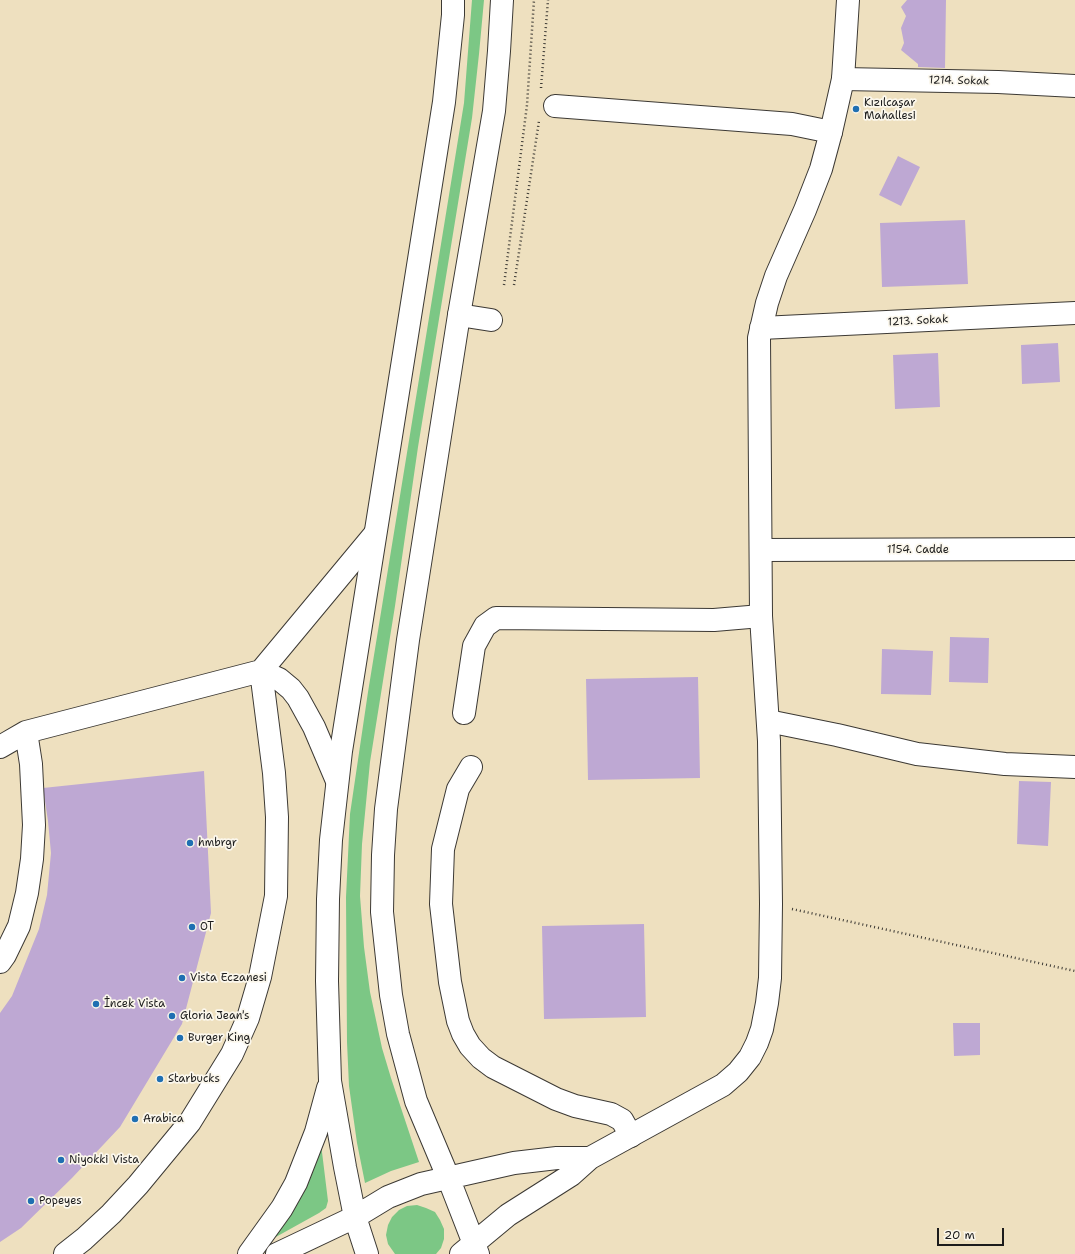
<!DOCTYPE html>
<meta charset="utf-8">
<style>
body{margin:0}
#map{position:relative;width:1075px;height:1254px;overflow:hidden;background:#eee0bf;font-family:"Shantell Sans",sans-serif}
canvas{display:block}
.scale{position:absolute;left:937px;top:1228px;width:67px;height:18px;box-sizing:border-box;border:2px solid #1c1c1c;border-top:0;padding-left:5px;font-size:12px;line-height:14px;white-space:nowrap;color:#1c1c1c;-webkit-text-stroke:3px #fbf7ec;paint-order:stroke}
</style>
<div id="map">
<canvas width="1075" height="1254"></canvas>
<div class="scale">20 m</div>
</div>
<script>
const context = document.querySelector('canvas').getContext('2d');
context.lineJoin = 'round';
function paint(path, color) { context.fillStyle = color; context.fill(path, 'evenodd'); }
const poly = rows => new Path2D(rows.map(r => 'M' + r).join(''));
function stroke(path, color, width, dash) { context.strokeStyle = color; context.lineWidth = width; context.lineCap = dash ? 'butt' : 'round'; context.setLineDash(dash || []); context.stroke(path); }
function label(font, color, halo, rows, align = 'center') {
  context.font = font + ' "Shantell Sans",sans-serif'; context.lineWidth = 3.5; context.setLineDash([]); context.textBaseline = 'middle'; context.strokeStyle = halo; context.fillStyle = color; for (const [text, x, y, turn = 0] of rows) {
    context.save(); context.translate(x, y); context.rotate((+turn || 0) * Math.PI / 180); context.textAlign = isNaN(turn) ? turn : align; if (halo) context.strokeText(text, 0, 0); context.fillText(text, 0, 0); context.restore();
  }
}
const green = poly([
 [472,0,484,0,479,54,472,118,418,447,395,606,370,762,362,844,360,896,364,947,370,992,382,1048,391,1078,419,1162,391,1171,365,1183,357,1143,349,1086,347,1042,346,897,350,814,368,692,464,103],
 [321,1144,328,1201,326,1208,319,1213,265,1243],
 [417,1205,426,1208,435,1212,440,1220,444,1229,444,1239,441,1248,436,1254,395,1254,388,1244,386,1235,388,1225,392,1217,399,1210,407,1206]
]);
const building = poly([
 [907,0,946,0,945,68,918,67,918,64,901,50,904,43,901,28,906,16,901,7],
 [898,156,920,167,901,206,879,195],
 [965,220,968,284,882,287,880,223],
 [1058,343,1060,382,1022,384,1021,345],
 [938,353,940,407,895,409,893,355],
 [950,637,989,638,988,683,949,682],
 [882,649,933,651,931,695,881,694],
 [698,677,700,778,588,780,586,679],
 [204,771,211,913,182,1024,120,1127,72,1178,21,1228,0,1242,0,1013,12,996,39,929,47,895,51,853,48,821,43,788],
 [1019,781,1051,782,1048,846,1017,844],
 [644,924,646,1017,544,1019,542,926],
 [953,1023,980,1023,980,1055,954,1056]
]);
const path = poly([
 [541,88,548,0],
 [504,285,527,105,534,0],
 [514,285,539,121],
 [792,909,1075,971]
]);
const minor = poly([
 [843,79,998,82,1075,86],
 [555,106,792,124,831,132],
 [459,315,491,320],
 [761,328,1075,313],
 [761,550,1075,549],
 [261,671,279,679,291,689,298,698,314,727,337,781],
 [464,713,474,646,485,626,496,618,714,620,761,616],
 [768,721,837,735,917,754,1005,764,1075,767],
 [0,747,26,732,261,671,374,535],
 [471,767,458,789,443,849,441,904,450,982,458,1021,463,1034,470,1046,481,1058,493,1067,556,1099,575,1106,611,1114,622,1120,631,1136],
 [0,962,5,955,19,926,27,893,32,859,34,825,31,764,26,732],
 [65,1254,84,1239,111,1214,138,1185,190,1122,232,1054,248,1018,260,977,276,896,277,817,274,773,261,671]
]);
const major = poly([
 [249,1254,282,1208,296,1183,316,1132,328,1088],
 [277,1254,355,1217,388,1197,421,1184,514,1163,557,1158,590,1158],
 [367,1254,355,1217,345,1167,330,1081,327,981,328,899,331,840,341,751,444,102,453,15,453,0],
 [461,1254,508,1215,571,1175,590,1158,723,1085,738,1072,750,1057,757,1043,762,1029,767,1003,770,978,771,904,769,741,761,616,759,338,767,303,776,276,805,210,821,169,831,132,843,79,848,0],
 [478,1254,448,1177,416,1101,398,1034,391,995,382,912,383,855,386,809,408,640,459,315,494,111,499,51,502,0]
]);
const markers = [
 [856,109,4,"#1f6fb2"],
 [190,843,4,"#1f6fb2"],
 [192,927,4,"#1f6fb2"],
 [182,978,4,"#1f6fb2"],
 [96,1004,4,"#1f6fb2"],
 [172,1016,4,"#1f6fb2"],
 [180,1038,4,"#1f6fb2"],
 [160,1079,4,"#1f6fb2"],
 [135,1119,4,"#1f6fb2"],
 [61,1160,4,"#1f6fb2"],
 [31,1201,4,"#1f6fb2"]
];
const streetNames = [
 ["1214. Sokak",959,81,1],
 ["1213. Sokak",918,321,-3],
 ["1154. Cadde",918,550]
];
const poiNames = [
 ["Kızılcaşar",864,103],
 ["Mahallesi",864,116],
 ["hmbrgr",198,843],
 ["OT",200,927],
 ["Vista Eczanesi",190,978],
 ["İncek Vista",104,1004],
 ["Gloria Jean's",180,1016],
 ["Burger King",188,1038],
 ["Starbucks",168,1079],
 ["Arabica",143,1119],
 ["Niyokki Vista",69,1160],
 ["Popeyes",39,1201]
];
paint(green, '#7cc785');
paint(building, '#bea8d3');
stroke(minor, '#3c3934', 24);
stroke(major, '#3c3934', 24);
stroke(path, '#3c3934', 2.5, [1, 3]);
stroke(minor, '#fff', 22);
stroke(major, '#fff', 22);
for (const [x, y, r, color] of markers) { const dot = new Path2D(); dot.arc(x, y, r, 0, 2 * Math.PI); context.fillStyle = color; context.fill(dot); stroke(dot, '#fbf7ec', 1.5); }
label('11px', '#1c1c1c', '#fbf7ec', streetNames);
label('11px', '#1c1c1c', '#fbf7ec', poiNames, 'left');
</script>
